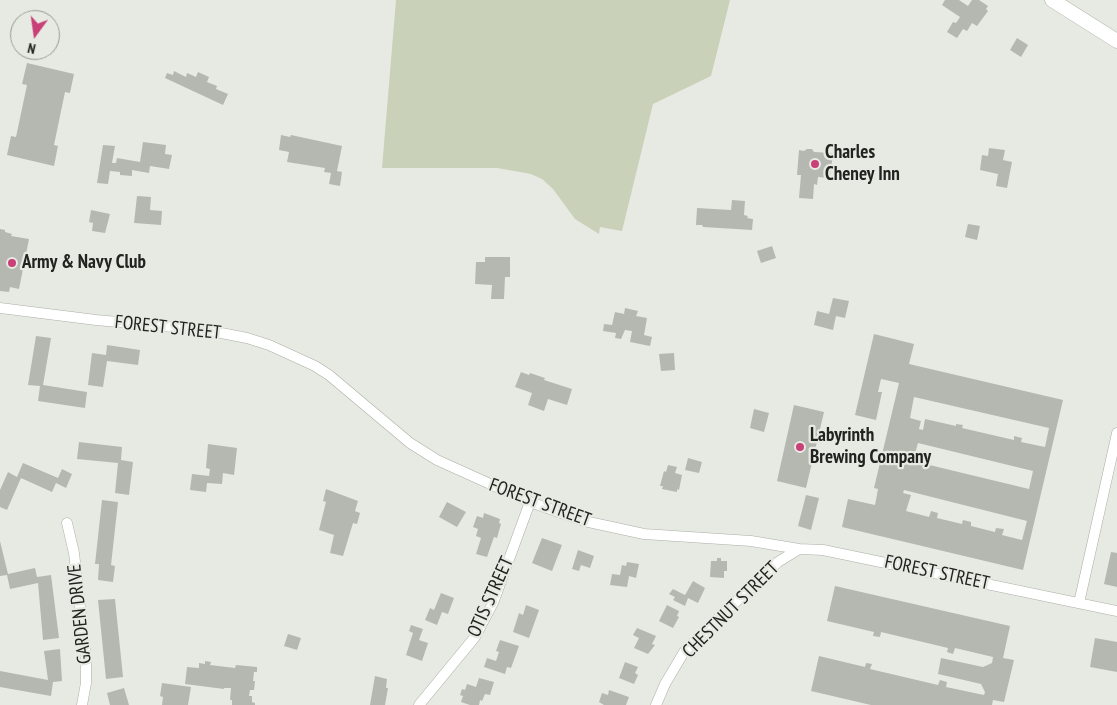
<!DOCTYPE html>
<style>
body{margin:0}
#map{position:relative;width:1117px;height:705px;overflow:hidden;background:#e7eae2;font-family:"PT Sans Narrow",sans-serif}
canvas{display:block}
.north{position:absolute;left:10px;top:10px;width:50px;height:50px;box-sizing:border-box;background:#e7eae2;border:1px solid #989a94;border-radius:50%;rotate:194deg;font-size:14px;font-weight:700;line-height:20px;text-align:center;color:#222320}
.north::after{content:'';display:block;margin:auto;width:18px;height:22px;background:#c93f77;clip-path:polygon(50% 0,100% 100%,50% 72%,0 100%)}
</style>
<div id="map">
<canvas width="1117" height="705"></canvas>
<div class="north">N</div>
</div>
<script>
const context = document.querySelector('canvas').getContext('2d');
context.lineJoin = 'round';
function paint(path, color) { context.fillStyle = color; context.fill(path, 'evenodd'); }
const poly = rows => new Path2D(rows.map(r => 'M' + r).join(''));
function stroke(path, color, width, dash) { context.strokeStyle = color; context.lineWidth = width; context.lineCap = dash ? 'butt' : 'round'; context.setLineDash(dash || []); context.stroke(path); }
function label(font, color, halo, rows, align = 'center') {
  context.font = font + ' "PT Sans Narrow",sans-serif'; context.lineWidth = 4.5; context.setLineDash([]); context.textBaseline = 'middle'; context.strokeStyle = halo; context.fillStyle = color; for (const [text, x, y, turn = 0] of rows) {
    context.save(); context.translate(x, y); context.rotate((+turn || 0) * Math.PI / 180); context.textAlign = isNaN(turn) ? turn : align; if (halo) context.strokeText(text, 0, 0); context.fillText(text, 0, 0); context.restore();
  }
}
const green = poly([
 [396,0,730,0,711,76,653,104,622,231,600,227,599,234,575,219,553,189,542,179,531,174,497,168,382,168]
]);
const building = poly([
 [945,0,959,0,968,6,972,0,979,0,988,6,986,9,988,11,977,26,972,23,967,31,963,29,957,38,947,32,953,22,956,23,960,17,942,5],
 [1017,38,1028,45,1021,57,1010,50],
 [27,63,74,74,70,93,65,92,54,145,58,146,54,166,7,155,11,136,16,137,27,85,22,84],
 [174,71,186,77,187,73,196,77,198,72,209,77,207,82,217,86,216,89,228,94,223,105,165,78,167,73,173,75],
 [281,135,290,137,291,135,342,146,337,171,342,172,340,186,329,184,331,173,324,172,325,168,287,162,289,152,279,150],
 [143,142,166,145,165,154,172,155,169,169,150,166,149,173,132,170,132,176,120,175,120,172,110,171,108,184,97,183,103,145,115,146,112,163,116,163,117,158,140,162],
 [989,148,1005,150,1003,160,1012,162,1007,188,996,186,998,174,980,170,982,155,988,156],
 [807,149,812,149,814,152,833,153,830,178,818,177,817,185,814,184,813,199,799,198,801,175,797,175,799,150,804,151],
 [137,196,151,197,150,210,162,211,161,225,134,223],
 [732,200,745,201,744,215,748,216,747,218,753,219,752,230,703,227,702,225,696,225,697,208,731,210],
 [91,210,110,214,105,233,92,231,93,223,89,222],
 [968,224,980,226,977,240,965,237],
 [0,229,5,230,5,232,12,234,11,236,29,239,19,289,10,287,9,292,0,291],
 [772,246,776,258,761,263,757,251],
 [485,257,510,257,510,277,505,277,504,299,491,299,492,285,475,284,476,262,485,262],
 [833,298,849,301,845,318,836,316,833,330,814,325,817,311,829,314],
 [625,308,638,311,636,316,647,318,644,335,652,337,650,346,630,342,632,331,625,330,621,339,615,338,616,333,603,331,604,324,612,325,615,312,624,314],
 [874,334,914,344,909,364,1063,400,1023,570,842,527,848,499,875,505,878,489,874,488,899,383,881,379,878,392,882,392,876,420,855,415],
 [914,397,1049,428,1045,447,1021,442,1022,438,1014,436,1014,440,962,428,963,425,956,424,956,426,925,419,923,430,919,429,921,421,910,418],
 [918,443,1033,471,1029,489,913,461],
 [904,490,1027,521,1022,540,1002,535,1004,529,996,528,995,532,971,526,971,522,963,520,962,524,937,518,938,513,931,511,929,517,906,511,911,495,903,493],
 [36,336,51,338,43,385,87,392,85,408,38,401,40,386,28,385],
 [107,345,140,350,138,365,107,361,103,387,88,385,92,353,106,355],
 [674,353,675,370,661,371,659,354],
 [521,372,529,375,530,373,545,378,544,380,572,389,567,405,548,399,544,411,528,405,532,393,515,387],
 [794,405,824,412,806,488,777,481],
 [754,409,769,413,764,432,750,428],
 [79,442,122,447,121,460,133,462,129,495,115,493,118,463,77,459],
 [208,444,237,448,234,475,223,473,222,484,207,483,206,492,190,490,192,474,209,476,210,469,206,468],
 [688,458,702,462,699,473,685,470],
 [23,463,58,478,62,469,72,474,66,488,56,483,52,492,21,478,7,510,0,507,0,490,8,472,17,477],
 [668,465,677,467,675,473,682,475,679,490,677,489,677,492,662,489,663,486,660,486,664,471,666,472],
 [326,489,358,501,355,511,360,513,357,524,353,523,343,556,330,553,334,535,319,530,326,502,323,501],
 [806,495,819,498,811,530,798,526],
 [102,500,118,502,111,565,115,566,113,582,98,580,99,564,95,564],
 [447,502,466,512,457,527,439,517],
 [484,513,500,519,499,523,501,524,497,538,494,537,487,557,476,554,481,538,476,536,478,529,473,527,477,516,483,518],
 [542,538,562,545,552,571,532,563],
 [0,541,8,574,35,568,37,577,51,575,59,638,43,640,38,583,10,589,7,575,0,576],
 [578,550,594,556,590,568,581,565,579,571,572,569],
 [1111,552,1117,553,1117,587,1104,584],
 [717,558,721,558,721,561,727,561,727,571,724,571,724,578,710,577,711,561,717,561],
 [627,562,639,564,636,578,629,576,627,587,610,585,612,574,620,575,622,565,626,566],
 [693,581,705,588,698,603,688,598,685,606,673,600,675,597,669,594,673,589,685,595],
 [835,586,1010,626,1003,658,1014,660,1004,702,993,700,992,705,871,705,811,691,819,656,865,667,866,663,872,664,870,669,938,685,940,680,947,682,946,687,984,695,985,692,981,684,938,674,941,658,983,667,992,663,993,657,955,648,953,654,947,652,948,648,881,632,880,637,873,636,874,632,827,621],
 [441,593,454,598,448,614,442,612,437,625,425,620,430,608,434,610],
 [115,599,123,677,106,679,98,600],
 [526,605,539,610,529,638,513,632,519,613,523,615],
 [667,605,679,611,677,616,679,617,673,628,659,621],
 [411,625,423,629,419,640,428,643,422,661,406,655,413,633,409,631],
 [637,628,656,636,652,644,655,645,648,654,634,648,639,638,633,635],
 [288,634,301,638,297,650,284,646],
 [1095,638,1117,642,1117,672,1090,667],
 [500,640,519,646,511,668,507,667,505,674,484,667,487,658,496,661,499,652,496,651],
 [60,649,62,681,53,682,51,696,0,687,0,671,48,680,44,651],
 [205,661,211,662,210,665,235,668,236,665,257,667,257,672,254,672,253,681,255,681,254,690,250,690,249,696,252,696,252,702,255,703,255,705,232,705,232,700,230,700,231,688,224,688,224,689,185,684,187,667,199,668,199,663,205,664],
 [625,662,638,667,635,673,638,675,634,684,619,678],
 [375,676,387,679,386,688,388,688,385,705,370,705],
 [479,678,494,682,490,695,485,694,482,701,480,700,479,705,470,705,461,702,463,696,460,695,462,689,465,690,467,684,476,687],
 [162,683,191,687,188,705,162,705,163,697,160,696],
 [124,688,129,705,110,705,107,693],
 [609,690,629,697,626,705,604,705,599,702,602,693,608,695]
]);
const street = poly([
 [0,308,96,320,206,330,247,338,269,345,315,366,329,375,410,443,437,460,530,502,584,521,644,534,751,541,799,549,823,550,1117,611],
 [67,523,74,553,86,659,86,683,82,705],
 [1079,603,1117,433],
 [419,705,475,637,493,603,530,502],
 [656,705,665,684,684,652,710,626,778,562,799,549]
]);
const secondary = poly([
 [1052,0,1117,41]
]);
const markers = [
 [815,164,5,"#c93f77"],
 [12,263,5,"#c93f77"],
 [800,447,5,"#c93f77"]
];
const poiNames = [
 ["Charles",825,153],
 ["Cheney Inn",825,175],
 ["Army & Navy Club",22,263],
 ["Labyrinth",810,436],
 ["Brewing Company",810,458]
];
const streetNames = [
 ["FOREST STREET",168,328,6],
 ["FOREST STREET",540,503,20],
 ["FOREST STREET",937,573,12],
 ["OTIS STREET",491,597,-66],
 ["CHESTNUT STREET",731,610,-45],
 ["GARDEN DRIVE",80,614,-96]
];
paint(green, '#c9d1b9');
paint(building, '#b5b8b1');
stroke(street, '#abaea6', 11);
stroke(secondary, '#abaea6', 15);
stroke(street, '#fff', 10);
stroke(secondary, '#fff', 14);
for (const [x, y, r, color] of markers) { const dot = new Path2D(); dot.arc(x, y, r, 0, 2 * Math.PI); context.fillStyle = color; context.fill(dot); stroke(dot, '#e7eae2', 2); }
label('bold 19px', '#222320', '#e7eae2', poiNames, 'left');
label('19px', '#222320', '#e7eae2', streetNames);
</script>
